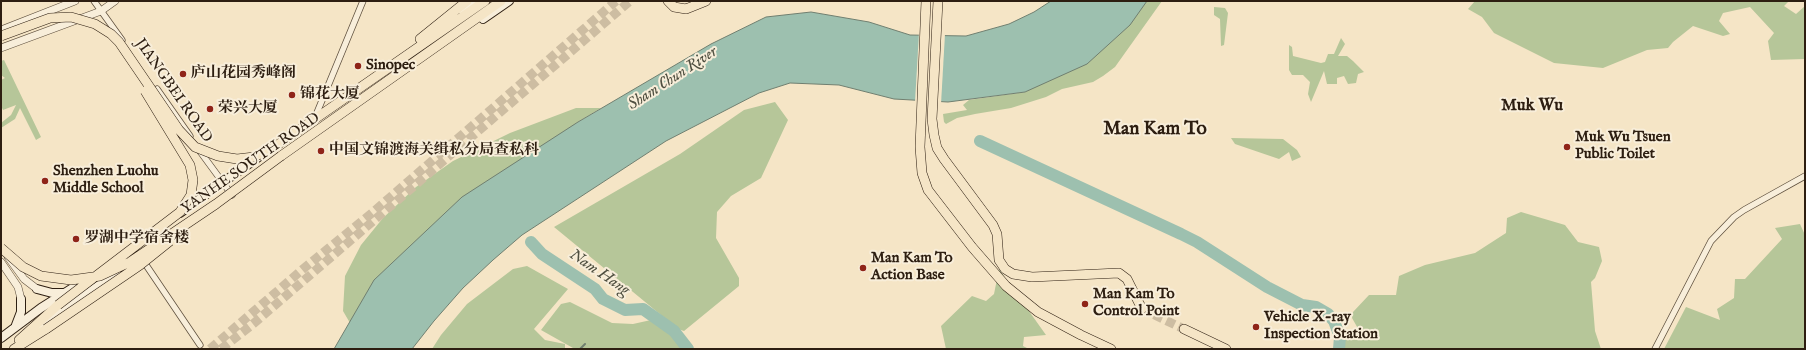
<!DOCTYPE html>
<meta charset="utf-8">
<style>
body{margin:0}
#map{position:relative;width:1806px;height:350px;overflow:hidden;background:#f5e5c6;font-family:"IM FELL English",serif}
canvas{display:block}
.frame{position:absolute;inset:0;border:2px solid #2d1e11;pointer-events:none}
</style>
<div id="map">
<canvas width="1806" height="350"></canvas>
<div class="frame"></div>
</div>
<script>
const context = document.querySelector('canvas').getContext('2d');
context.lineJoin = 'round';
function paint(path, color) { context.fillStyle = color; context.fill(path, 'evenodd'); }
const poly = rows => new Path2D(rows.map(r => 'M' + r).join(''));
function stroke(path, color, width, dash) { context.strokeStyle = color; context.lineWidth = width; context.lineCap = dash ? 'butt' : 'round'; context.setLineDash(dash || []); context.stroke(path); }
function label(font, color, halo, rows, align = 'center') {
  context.font = font + ' "IM FELL English","Noto Serif SC",serif'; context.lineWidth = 4; context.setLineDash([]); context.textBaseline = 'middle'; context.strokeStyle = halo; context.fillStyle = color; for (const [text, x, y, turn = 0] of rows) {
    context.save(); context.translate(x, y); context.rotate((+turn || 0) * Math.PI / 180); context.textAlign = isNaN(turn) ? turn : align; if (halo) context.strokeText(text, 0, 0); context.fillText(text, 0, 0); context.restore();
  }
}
const green = poly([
 [1145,1,1162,1,1115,67,1103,76,1093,82,1062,89,1046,97,1011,108,975,114,957,118,946,124,944,122,943,114,967,110,963,105,969,100,1025,92],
 [1475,1,1789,1,1784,6,1796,14,1805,6,1805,59,1771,60,1768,41,1774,33,1750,7,1723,13,1719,21,1730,34,1723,36,1693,26,1673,42,1668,48,1647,50,1603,68,1554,63,1494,33,1482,17,1468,9],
 [1214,7,1225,8,1228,13,1224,45,1221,46,1220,19,1214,15],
 [1341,38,1345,44,1338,56,1347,56,1353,61,1364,72,1358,74,1356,83,1348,84,1344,76,1337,78,1337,84,1327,84,1324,71,1311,102,1308,94,1310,82,1303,75,1292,75,1289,70,1289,45,1292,47,1293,56,1321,63,1325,62,1328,54,1334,54],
 [4,60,41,137,36,140,20,108,15,119,1,128,1,123,11,115,16,105,3,110,1,106,1,80,5,78,1,75,1,69,2,69,1,61],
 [775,102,788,120,761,178,731,196,717,212,716,238,739,278,739,286,684,331,678,329,554,227,680,154,744,110],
 [576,108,601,108,578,122,350,323,343,311,345,276,361,245,383,218,416,187,453,161,510,133],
 [1231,138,1283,139,1297,150,1301,157,1292,161,1289,152,1279,159,1235,144],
 [1521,212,1565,225,1578,242,1599,247,1602,261,1595,278,1591,282,1595,331,1601,349,1338,349,1340,331,1360,332,1352,318,1353,312,1369,295,1396,295,1399,276,1425,265,1475,253,1506,233,1507,218],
 [1800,224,1805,235,1805,349,1664,349,1686,307,1720,320,1717,309,1734,298,1735,279,1745,279,1782,239,1775,228],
 [527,266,568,289,534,329,545,340,565,344,565,349,432,349,441,335,467,304,513,269],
 [999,269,1046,335,1024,337,1023,346,1029,349,946,349,941,326,972,296,986,301,994,294],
 [570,302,612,323,633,324,651,320,691,349,573,349,573,348,541,330,561,304]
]);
const water = poly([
 [1051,1,1147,1,1130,25,1087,64,1025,92,948,102,894,99,839,85,790,83,759,93,666,141,522,235,493,260,463,288,434,321,412,349,334,349,374,280,462,197,578,122,711,44,766,17,811,12,869,22,910,35,966,36,1009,24,1034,12,1051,1]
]);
const pier = poly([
 [919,33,945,34,941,104,915,102]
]);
const stream = poly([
 [580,349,585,344]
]);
const river = poly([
 [980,141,1181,234,1197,242,1267,287,1302,305,1316,307,1328,314,1334,321,1340,337,1339,349],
 [531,242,542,254,595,289,603,299,625,310,643,309,674,331,688,349]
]);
const primaryTunnel = poly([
 [1142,309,1184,329]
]);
const trunkTunnel = poly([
 [210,349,303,269,372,213,616,1],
 [221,349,253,324,630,1]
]);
const minor = poly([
 [94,1,122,40],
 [157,89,190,136],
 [316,115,363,1],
 [199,150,232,195],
 [142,259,200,345],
 [1655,349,1711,241,1734,217,1744,210,1805,176]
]);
const tertiary = poly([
 [1,30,75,1],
 [1,48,101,11,115,1],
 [8,257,24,279,37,289],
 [1,262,18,287,21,299]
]);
const secondary = poly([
 [462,10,474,1],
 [483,19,509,1],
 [180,213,260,156],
 [37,289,52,293,64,293],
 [16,325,21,312,21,299],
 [39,326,127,266],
 [1,338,41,308,87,279]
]);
const primary = poly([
 [668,1,674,7,686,9,706,1],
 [926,1,920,147,922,173,928,190,972,247,1006,286,1038,312,1081,335,1111,349],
 [938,1,932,119,934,135,937,148,944,159,993,225,997,234,999,260,1005,269,1013,274,1032,277,1119,273,1127,279,1142,309],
 [1184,329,1226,349]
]);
const trunk = poly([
 [420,39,467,1],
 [273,148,485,1],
 [281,156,501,1],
 [19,340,58,305],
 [14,349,46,329]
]);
const trunkBridge = poly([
 [1,36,50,18,71,17,95,24,111,34,119,42,179,130,195,147,218,156,237,159,254,157,273,148],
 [1,248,23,267,41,276,71,280,100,276,130,262,216,204,281,156],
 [58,305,180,212,191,195,193,180,190,165,145,91],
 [46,329,140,265,170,241]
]);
const markers = [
 [358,66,4,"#8f2418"],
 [183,74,4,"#8f2418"],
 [292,95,4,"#8f2418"],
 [210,109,4,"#8f2418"],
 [1567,147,4,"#8f2418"],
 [321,151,4,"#8f2418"],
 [45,181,4,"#8f2418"],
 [76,239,4,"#8f2418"],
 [863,268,4,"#8f2418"],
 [1085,304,4,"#8f2418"],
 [1256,327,4,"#8f2418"]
];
const poiNames = [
 ["Sinopec",366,66],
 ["庐山花园秀峰阁",191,74],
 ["锦花大厦",300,95],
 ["荣兴大厦",218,109],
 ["Muk Wu Tsuen",1575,138],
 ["Public Toilet",1575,155],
 ["中国文锦渡海关缉私分局查私科",329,151],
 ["Shenzhen Luohu",53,172],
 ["Middle School",53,189],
 ["罗湖中学宿舍楼",84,239],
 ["Man Kam To",871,259],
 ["Action Base",871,276],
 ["Man Kam To",1093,295],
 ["Control Point",1093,312],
 ["Vehicle X-ray",1264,318],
 ["Inspection Station",1264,335]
];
const streetNames = [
 ["JIANGBEI ROAD",173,91,55],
 ["YANHE SOUTH ROAD",251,164,-35]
];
const waterNames = [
 ["Sham Chun River",673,79,-33],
 ["Nam Hang",599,273,34]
];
const quarterNames = [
 ["Muk Wu",1532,107]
];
const districtNames = [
 ["Man Kam To",1155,130]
];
paint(green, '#b6c699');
paint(water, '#9dc0af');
stroke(water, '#707f70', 1);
paint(pier, '#f5e5c6');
stroke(stream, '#707f70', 2);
stroke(river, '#9dc0af', 12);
stroke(primaryTunnel, '#cdbda2', 9, [9, 4.5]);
stroke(trunkTunnel, '#cdbda2', 9, [9, 4.5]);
stroke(minor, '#5f503e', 7);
stroke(tertiary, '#5f503e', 8);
stroke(secondary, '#2d1e11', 10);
stroke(primary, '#2d1e11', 10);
stroke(trunk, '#2d1e11', 10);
stroke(minor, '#f8eeda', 5.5);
stroke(tertiary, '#f8eeda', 7);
stroke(secondary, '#f8eeda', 8);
stroke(primary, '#f5e5c6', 9);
stroke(trunk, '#f5e5c6', 9);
stroke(trunkBridge, '#2d1e11', 10, []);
stroke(trunkBridge, '#f5e5c6', 9);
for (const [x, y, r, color] of markers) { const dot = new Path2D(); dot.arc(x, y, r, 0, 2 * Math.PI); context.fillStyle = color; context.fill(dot); stroke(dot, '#f8eeda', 1.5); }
label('bold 15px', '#2d1e11', '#f8eeda', poiNames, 'left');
label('15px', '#2d1e11', '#f8eeda', streetNames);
label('italic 16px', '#4f4f40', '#f8eeda', waterNames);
label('bold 17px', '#2d1e11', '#f8eeda', quarterNames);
label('bold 19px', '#2d1e11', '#f8eeda', districtNames);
</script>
